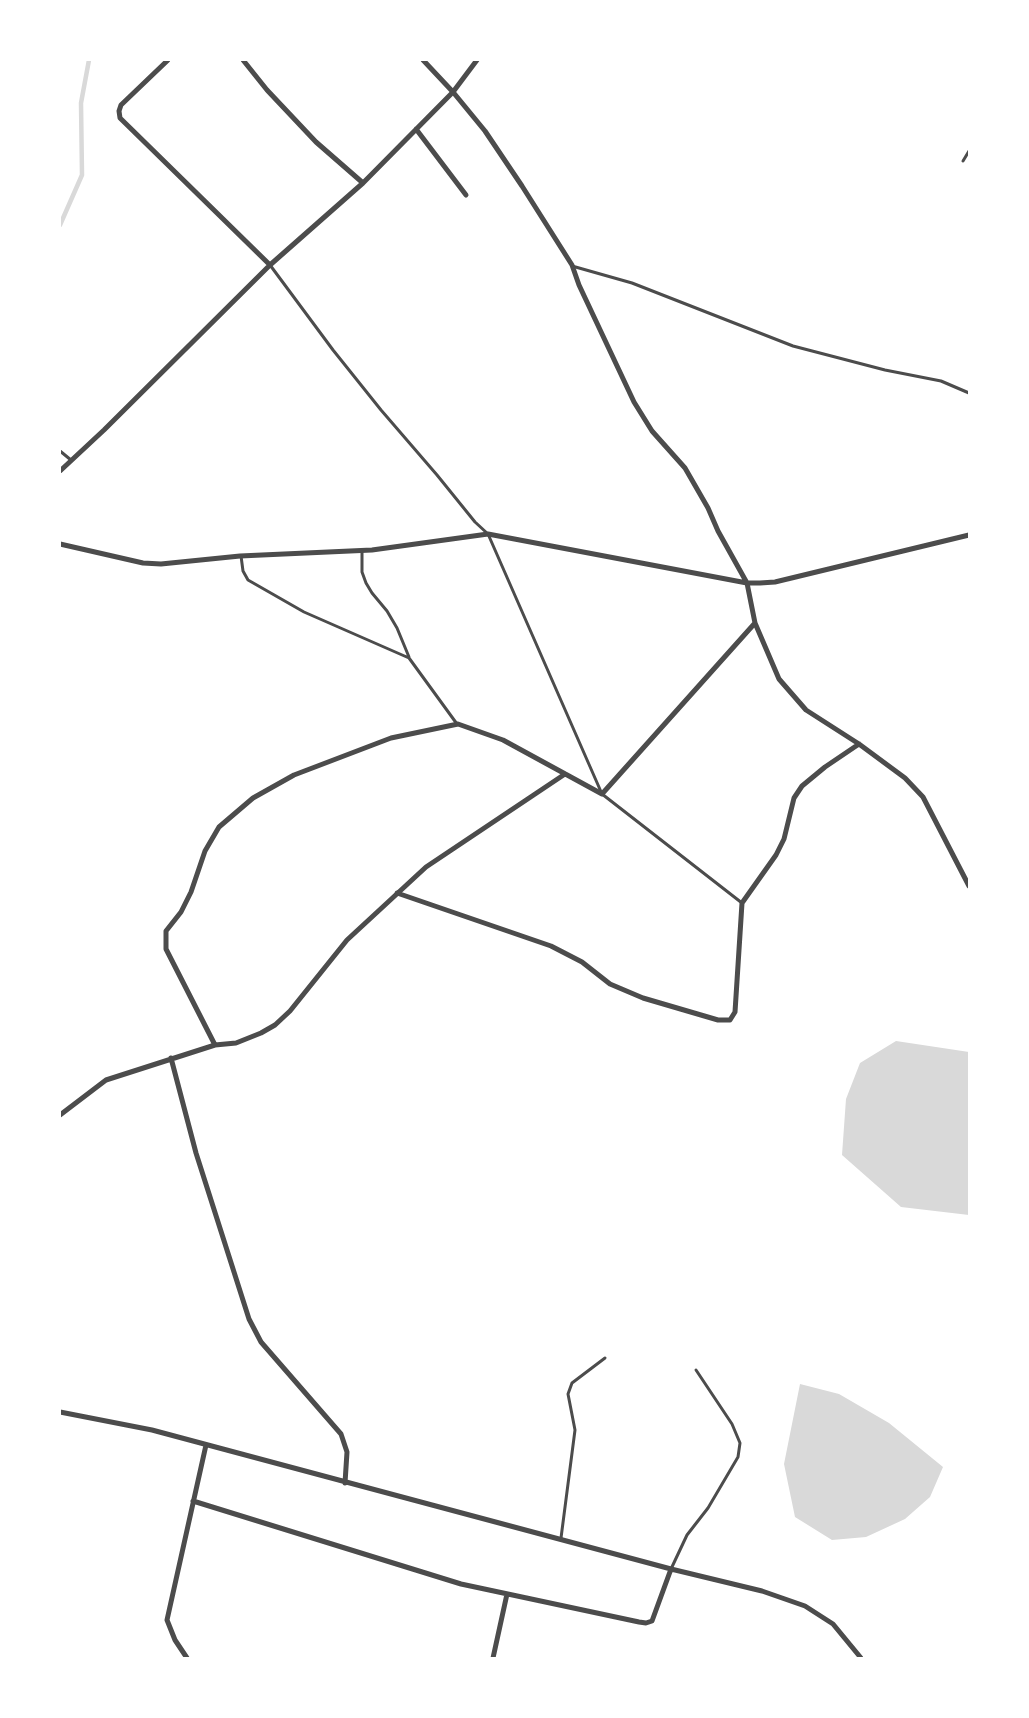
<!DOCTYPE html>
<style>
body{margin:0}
#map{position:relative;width:1029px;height:1718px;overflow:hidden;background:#fff;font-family:Rubik,sans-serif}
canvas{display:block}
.frame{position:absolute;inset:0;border:61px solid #fff;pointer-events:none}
</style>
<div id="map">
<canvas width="1029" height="1718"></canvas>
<div class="frame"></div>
</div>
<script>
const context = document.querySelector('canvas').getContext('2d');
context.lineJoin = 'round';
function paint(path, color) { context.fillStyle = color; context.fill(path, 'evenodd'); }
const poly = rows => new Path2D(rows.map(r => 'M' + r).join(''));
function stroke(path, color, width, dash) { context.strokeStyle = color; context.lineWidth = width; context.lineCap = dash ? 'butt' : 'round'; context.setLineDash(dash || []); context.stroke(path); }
const water = poly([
 [896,1041,969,1052,969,1215,901,1207,842,1155,846,1099,860,1063],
 [800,1384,839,1394,889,1423,943,1467,930,1497,905,1519,866,1537,832,1540,795,1517,784,1464]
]);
const stream = poly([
 [60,225,82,175,81,103,89,60]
]);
const service = poly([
 [963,161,969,151],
 [270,265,333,350,381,410,437,475,475,522,488,534,602,794,742,903],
 [572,266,632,283,793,346,885,370,941,381,969,393],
 [60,451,71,460],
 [362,551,362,572,366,583,372,593,387,611,397,628,409,657],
 [241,556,243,571,248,580,304,612,409,658,457,724],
 [561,1538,575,1430,568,1394,572,1383,605,1358],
 [671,1569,687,1535,708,1508,738,1457,740,1443,732,1424,696,1370]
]);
const minor = poly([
 [168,60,121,105,119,111,120,118,270,265],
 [243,60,267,90,316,142,363,183],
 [423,60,453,92,485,131,522,186,572,265,579,285,634,402,652,431,685,468,708,508,718,531,747,583,755,623,779,679,806,710,859,744,905,778,923,797,969,886],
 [416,129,466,195],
 [60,471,104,430,270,265,363,183,453,92,477,60],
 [60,544,143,563,161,564,240,556,372,550,488,534,747,583,760,583,775,582,969,535],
 [397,893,551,946,582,962,610,984,643,998,718,1020,730,1020,735,1012,742,903,776,855,784,839,794,798,802,786,825,767,859,744],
 [215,1045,166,949,166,931,181,912,191,892,205,851,219,827,253,798,294,775,391,738,458,724,503,740,602,794,755,623],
 [171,1058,196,1153,249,1319,261,1342,341,1434,347,1452,345,1483],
 [60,1115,106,1080,215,1045,236,1043,261,1033,275,1025,290,1011,347,940,426,867,565,774],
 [60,1412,152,1430,671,1569,762,1591,805,1606,833,1624,861,1658],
 [193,1501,461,1584,639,1622,646,1623,652,1621,671,1569],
 [187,1658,175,1640,167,1620,206,1445],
 [493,1658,507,1594]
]);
paint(water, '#d9d9d9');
stroke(stream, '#d9d9d9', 4.5);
stroke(service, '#4c4c4c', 3);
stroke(minor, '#4c4c4c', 5);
</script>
